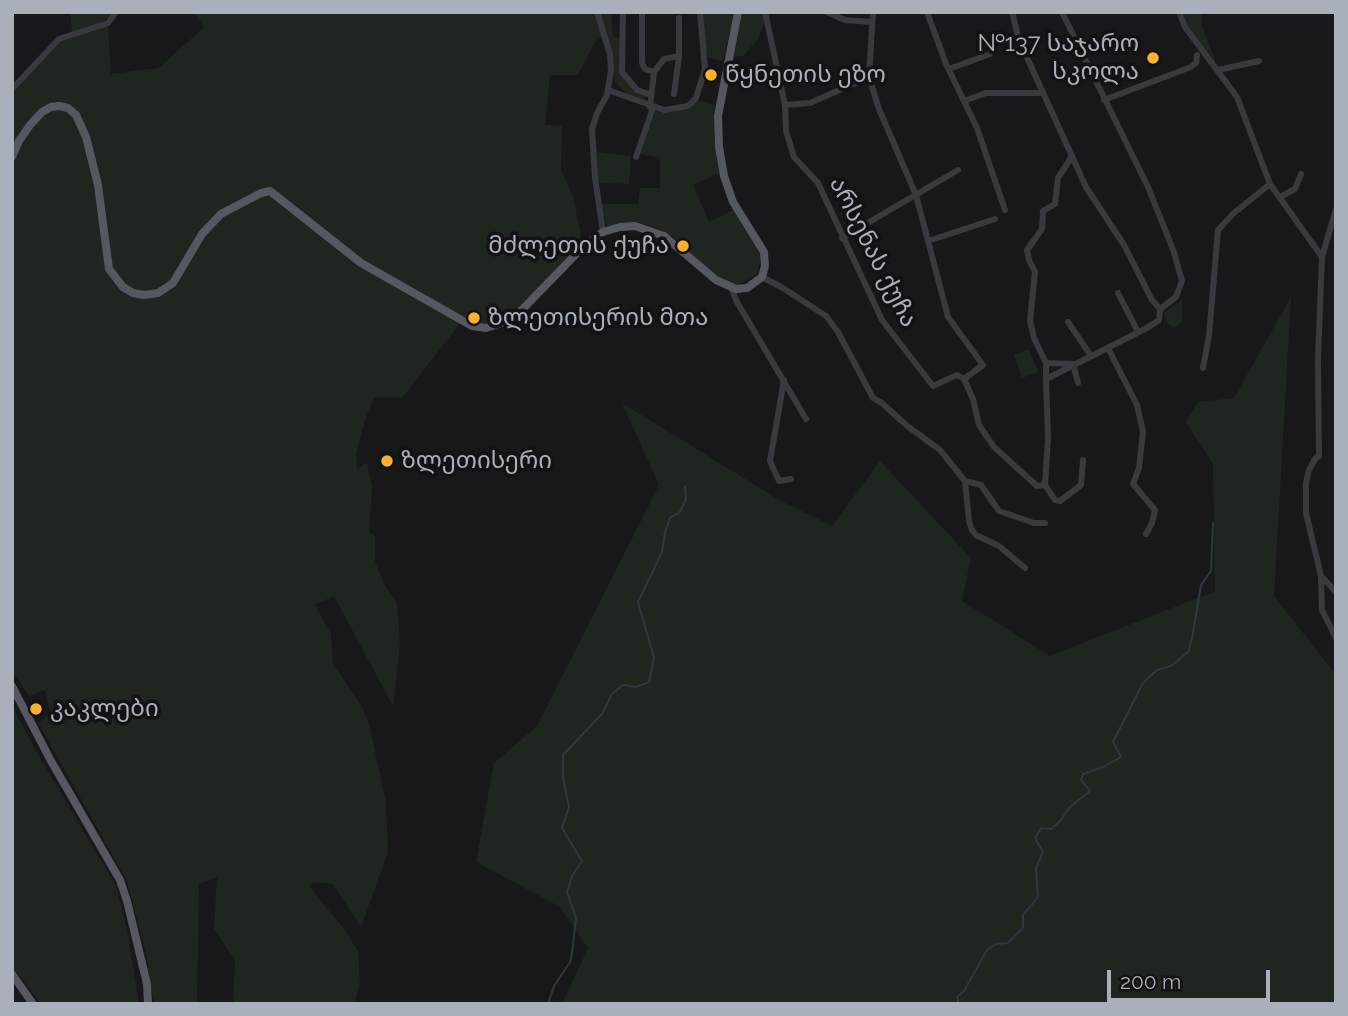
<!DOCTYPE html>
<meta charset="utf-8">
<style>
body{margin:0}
#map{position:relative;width:1348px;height:1016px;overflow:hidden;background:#18181b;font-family:Raleway,sans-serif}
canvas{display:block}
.frame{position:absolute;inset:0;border:14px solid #aab0bb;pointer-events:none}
.scale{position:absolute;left:1107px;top:970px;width:163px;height:32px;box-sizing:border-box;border:4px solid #aab0bb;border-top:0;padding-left:9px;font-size:21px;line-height:24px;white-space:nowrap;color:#aab0bb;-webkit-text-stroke:5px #131316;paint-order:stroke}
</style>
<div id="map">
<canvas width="1348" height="1016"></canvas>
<div class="frame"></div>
<div class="scale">200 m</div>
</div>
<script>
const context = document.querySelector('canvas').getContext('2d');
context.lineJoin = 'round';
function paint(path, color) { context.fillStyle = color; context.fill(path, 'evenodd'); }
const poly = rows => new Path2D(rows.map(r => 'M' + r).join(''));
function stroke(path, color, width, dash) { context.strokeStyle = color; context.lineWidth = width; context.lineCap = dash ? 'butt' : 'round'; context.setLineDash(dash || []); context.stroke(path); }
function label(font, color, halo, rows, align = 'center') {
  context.font = font + ' Raleway,"Noto Sans Georgian",sans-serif'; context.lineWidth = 7; context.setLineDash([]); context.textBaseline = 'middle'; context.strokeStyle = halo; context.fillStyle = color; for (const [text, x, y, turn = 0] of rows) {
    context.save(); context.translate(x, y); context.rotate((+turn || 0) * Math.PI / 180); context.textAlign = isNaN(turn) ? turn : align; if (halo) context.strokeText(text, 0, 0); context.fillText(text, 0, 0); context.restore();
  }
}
const green = poly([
 [70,12,114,12,102,22,72,32],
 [193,12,597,12,602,38,596,40,578,75,550,75,545,125,562,126,561,170,573,196,583,247,513,319,486,328,461,322,402,398,374,398,365,420,356,455,357,469,367,463,372,488,369,531,375,536,375,561,384,584,397,603,400,644,393,706,334,596,315,605,331,634,333,664,363,708,370,728,386,803,388,852,361,927,333,884,314,882,309,886,344,929,358,951,360,983,355,1004,233,1004,235,960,214,929,217,877,199,884,197,1004,154,1004,146,953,127,881,38,723,51,714,45,690,29,696,12,671,12,92,60,42,108,25,111,74,159,68,204,27],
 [599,12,611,12,613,37,620,37,624,79,629,85,646,96,644,103,628,95,615,82,613,55],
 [701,12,734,12,723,61,707,57],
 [742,12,768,12,758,39,743,56,732,57],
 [1182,12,1201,12,1202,25,1216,63,1214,63,1187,26],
 [697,100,715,105,714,137,719,173,693,185,709,222,733,210,759,248,761,257,757,274,739,285,728,283,715,276,674,238,657,228,642,224,607,228,601,204,638,204,640,188,660,188,660,157,640,154,656,111,664,113,678,111,690,107],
 [596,139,597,152,631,156,629,184,597,183],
 [1291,297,1274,596,1336,675,1336,1004,562,1004,588,948,560,907,476,862,494,763,537,726,659,485,622,403,781,501,832,526,880,461,971,558,962,601,1050,656,1215,591,1213,464,1186,422,1198,402,1234,398],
 [1182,300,1182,322,1174,328,1167,323,1164,313],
 [1029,349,1038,372,1022,378,1014,355],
 [12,705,35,749,116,886,127,929,139,1004,41,1004,12,966]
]);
const stream = poly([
 [548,1004,554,986,570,962,572,954,576,918,567,892,572,876,582,861,562,828,569,807,563,777,563,755,602,714,612,694,623,685,636,687,649,682,654,658,638,602,662,552,665,532,670,518,680,512,686,499,685,487],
 [959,1004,957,997,964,991,987,950,996,944,1008,943,1023,928,1023,915,1038,897,1036,868,1043,852,1035,838,1041,828,1051,829,1060,821,1070,807,1090,791,1081,780,1083,774,1103,767,1121,757,1113,742,1143,683,1157,670,1171,666,1188,652,1192,639,1201,585,1211,571,1213,523]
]);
const minor = poly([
 [597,12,610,54,611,71,607,95,597,113,592,129,595,178,603,232],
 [623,12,622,72,637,90,651,95],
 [642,12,642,63,645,69,654,72],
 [765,12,785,105,786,131,794,157,818,183,882,320,933,386,957,375,964,379,973,399,979,425,994,447,1037,486,1045,485,1048,438,1046,379,1046,363,1034,338,1030,321,1035,272,1029,260,1027,250,1042,229,1043,211,1055,204,1058,178,1071,158],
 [827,12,845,20,872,22],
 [873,12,869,77,879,109,916,195,948,317,983,365,964,379],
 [927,12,946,64,977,128,1005,210],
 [1012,12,1019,40,1086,187,1124,245,1152,300,1160,309],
 [1179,12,1185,27,1237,97,1270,184,1322,257,1318,359,1319,456,1315,459,1309,470,1306,483,1306,513,1321,576,1336,592],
 [949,69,990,54],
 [1218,70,1259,61],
 [12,89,59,39,108,23,116,12],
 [608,90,664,110,688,106,696,98,705,69,700,12],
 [674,94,679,56,679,18],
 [1104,100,1191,67,1196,63,1197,55],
 [964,101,986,93,1043,93],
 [785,105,810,103,869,77],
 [650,107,654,72,664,59,679,56],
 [636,157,653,108],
 [1280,197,1295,189,1301,174],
 [842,238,958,170],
 [928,241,995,219],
 [1322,257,1336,209],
 [762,277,783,288,826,316,838,332,873,398,882,403,906,425,940,450,965,481,969,521,972,530,976,535,999,546,1025,568],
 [731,287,737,302,806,419],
 [1118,293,1138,332],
 [1068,322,1091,356],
 [1108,348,1137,405,1143,432,1139,468,1133,484,1155,510,1152,523,1146,534],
 [1046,363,1073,364,1078,383],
 [1203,368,1209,336,1218,230,1234,213,1270,184],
 [1046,379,1147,328,1159,320,1160,309,1176,297,1182,281,1174,252,1148,187,1062,12],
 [784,380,770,461,779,481,791,479],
 [965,481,981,485,999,511,1034,523,1045,523],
 [1045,485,1055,500,1060,501,1081,485,1083,460],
 [1321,576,1322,610,1336,638]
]);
const major = poly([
 [12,157,19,141,30,125,42,112,51,107,59,106,68,108,76,115,86,137,98,185,109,269,123,287,133,293,144,295,158,293,173,283,202,234,221,214,261,193,270,191,361,263,472,326,486,328,513,319,583,247,603,232,620,227,635,226,664,236,716,280,736,289,747,288,762,277,765,266,764,252,733,202,724,176,719,147,718,116,738,12],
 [12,686,51,761,120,880,127,901,147,984,148,1004],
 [12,974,33,1004]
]);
const markers = [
 [1153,58,7,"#fdaf2f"],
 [711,75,7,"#fdaf2f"],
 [683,246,7,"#fdaf2f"],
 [474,318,7,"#fdaf2f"],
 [387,461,7,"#fdaf2f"],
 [36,709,7,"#fdaf2f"]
];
const poiNames = [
 ["№137 საჯარო",1139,44,"right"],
 ["სკოლა",1139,72,"right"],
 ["წყნეთის ეზო",725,75],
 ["მძლეთის ქუჩა",669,246,"right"],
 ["ზლეთისერის მთა",488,318],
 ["ზლეთისერი",401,461],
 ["კაკლები",50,709]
];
const streetNames = [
 ["არსენას ქუჩა",873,252,63]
];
paint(green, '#1e261f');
stroke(stream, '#2d3840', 2);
stroke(minor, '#393a40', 6);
stroke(major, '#55585f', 8);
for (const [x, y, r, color] of markers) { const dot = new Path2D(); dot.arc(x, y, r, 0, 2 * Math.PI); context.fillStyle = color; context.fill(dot); stroke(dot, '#131316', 2.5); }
label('24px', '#aab0bb', '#131316', poiNames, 'left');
label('24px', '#aab0bb', '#131316', streetNames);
</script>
